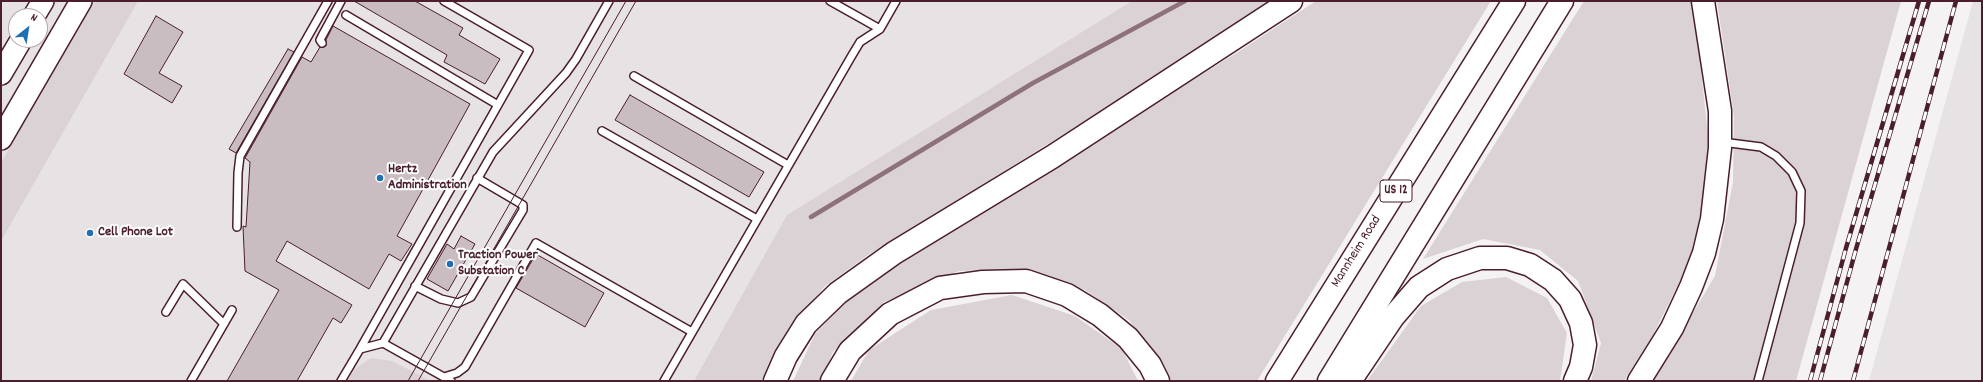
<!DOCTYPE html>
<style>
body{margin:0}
#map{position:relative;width:1983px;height:382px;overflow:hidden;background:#f4f2f2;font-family:Dekko,sans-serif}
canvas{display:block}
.frame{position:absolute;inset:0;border:2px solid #4a1f2b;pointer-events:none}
.north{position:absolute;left:8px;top:8px;width:40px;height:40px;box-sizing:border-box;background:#fff;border:1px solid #b7a5aa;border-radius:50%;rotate:30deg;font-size:11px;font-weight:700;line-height:16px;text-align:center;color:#4a1f2b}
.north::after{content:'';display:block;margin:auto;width:14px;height:18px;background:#1f6fb2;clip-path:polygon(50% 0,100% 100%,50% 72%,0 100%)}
</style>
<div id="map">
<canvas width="1983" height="382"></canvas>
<div class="frame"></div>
<div class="north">N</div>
</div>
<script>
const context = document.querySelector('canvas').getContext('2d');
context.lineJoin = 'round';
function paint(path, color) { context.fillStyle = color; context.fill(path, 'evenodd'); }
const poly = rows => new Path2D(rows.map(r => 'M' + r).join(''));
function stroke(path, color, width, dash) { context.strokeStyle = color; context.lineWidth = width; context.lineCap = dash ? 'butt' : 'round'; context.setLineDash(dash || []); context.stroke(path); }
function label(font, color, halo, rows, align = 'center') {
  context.font = font + ' Dekko,sans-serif'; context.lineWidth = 4; context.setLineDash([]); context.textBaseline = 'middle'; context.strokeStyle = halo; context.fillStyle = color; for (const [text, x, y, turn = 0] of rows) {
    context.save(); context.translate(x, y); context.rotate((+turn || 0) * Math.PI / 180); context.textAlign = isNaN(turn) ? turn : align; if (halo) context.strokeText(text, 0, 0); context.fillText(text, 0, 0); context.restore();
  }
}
const built = poly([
 [1,1,1198,1,807,234,725,381,1,381],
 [16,16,40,16,40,40,16,40],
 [1973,1,1982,1,1982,381,1869,381]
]);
const green = poly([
 [94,1,138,1,1,241,1,163],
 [1132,1,1271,1,1103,110,868,255,824,287,788,331,763,381,694,381,787,215],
 [1316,1,1491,1,1257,381,1171,381,1164,366,1129,320,1085,290,1026,269,959,271,884,302,833,352,821,381,793,381,815,334,854,294,927,244,1238,52],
 [1584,1,1694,1,1710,156,1694,253,1653,335,1624,381,1591,381,1601,343,1578,281,1540,250,1483,239,1423,259],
 [1717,1,1901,1,1796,381,1652,381,1715,276,1733,182,1734,116],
 [1506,277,1547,298,1567,333,1560,381,1367,381,1421,306,1462,282],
 [1012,295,1075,316,1122,349,1138,381,851,381,869,350,931,310],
 [371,358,392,361,431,381,347,381,355,369]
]);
const stream = poly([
 [811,217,1033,83,1185,1]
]);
const building = poly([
 [354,1,415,1,463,28,459,35,500,59,485,84,444,62,447,55,354,1],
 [156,16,183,32,159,73,182,86,172,103,124,74,156,16],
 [333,26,470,104,397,236,412,244,401,261,389,254,369,289,287,241,276,261,352,305,341,323,333,318,297,381,227,381,279,290,245,271,243,226,246,227,250,162,245,158,302,57,311,62,320,47,326,46,326,40,333,26],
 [288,49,294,52,236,153,229,149,288,49],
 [630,95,764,172,749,197,615,120,630,95],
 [461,236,475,244,448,291,427,279,447,244,454,249,461,236],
 [536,254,604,293,585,327,516,288,536,254]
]);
const lane = poly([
 [830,1,880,29],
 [346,15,498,105],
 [322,43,320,40,322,36,341,1],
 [634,76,788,165],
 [602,131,757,219],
 [1722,142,1761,147,1776,156,1792,172,1801,191,1800,223,1758,381],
 [237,227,238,173,240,156,328,1],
 [415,286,441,299,458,303,471,297,523,210,523,205,477,178],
 [166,312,183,284,224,324],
 [383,343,493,152,566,73,576,59,609,1],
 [360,349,529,50,444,1],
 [444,377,457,373,465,367,536,243,692,332],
 [191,381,232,310],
 [341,381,360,349,383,343,451,381],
 [664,381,851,57,860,42,880,29,896,1]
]);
const secondary = poly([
 [34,16,43,1],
 [1,74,21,40],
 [1,139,81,1]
]);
const primary = poly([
 [1277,381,1514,1],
 [1329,381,1562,1]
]);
const highway = poly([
 [775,381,786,356,806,324,838,293,894,253,1052,157,1291,1],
 [832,381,850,351,890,314,940,288,983,282,1026,281,1067,295,1100,315,1128,338,1150,365,1158,381],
 [1350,381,1393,317,1419,287,1447,269,1480,258,1507,258,1530,265,1553,280,1570,299,1581,323,1585,345,1581,367,1575,381],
 [1639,381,1672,328,1691,287,1704,253,1712,219,1720,148,1720,111,1703,1]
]);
const tram = poly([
 [408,381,626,1],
 [418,381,636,1]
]);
const rail = poly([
 [1810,381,1846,248,1919,1],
 [1820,381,1856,249,1929,1],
 [1853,381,1956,1]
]);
const markers = [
 [380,178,4,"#1f6fb2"],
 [90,233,4,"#1f6fb2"],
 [450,264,4,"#1f6fb2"]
];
const shields = [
 [1396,191,32]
];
const shieldNames = [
 ["US 12",1396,191]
];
const poiNames = [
 ["Hertz",388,170],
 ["Administration",388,186],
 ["Cell Phone Lot",98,233],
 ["Traction Power",458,256],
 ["Substation C",458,272]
];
const streetNames = [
 ["Mannheim Road",1357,252,-58]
];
paint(built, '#e7e2e3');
paint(green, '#dbd2d5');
stroke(stream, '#8d727a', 4.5);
paint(building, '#cabdc1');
stroke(building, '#4a1f2b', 1);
stroke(lane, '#4a1f2b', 10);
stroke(secondary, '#4a1f2b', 24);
stroke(primary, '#4a1f2b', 25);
stroke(highway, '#4a1f2b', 25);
stroke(lane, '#fff', 7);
stroke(secondary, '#fff', 21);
stroke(primary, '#fff', 22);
stroke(highway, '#fff', 22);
stroke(tram, '#4a1f2b', 1);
stroke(rail, '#4a1f2b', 4.5);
stroke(rail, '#fff', 3, [9]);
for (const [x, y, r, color] of markers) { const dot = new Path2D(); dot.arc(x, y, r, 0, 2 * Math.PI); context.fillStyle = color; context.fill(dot); stroke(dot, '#fff', 1.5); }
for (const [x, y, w] of shields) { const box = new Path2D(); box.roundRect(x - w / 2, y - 11, w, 22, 3); context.fillStyle = '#fff'; context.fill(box); stroke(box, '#4a1f2b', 1); }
label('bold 13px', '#4a1f2b', null, shieldNames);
label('bold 14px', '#4a1f2b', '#fff', poiNames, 'left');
label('14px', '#4a1f2b', '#fff', streetNames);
</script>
